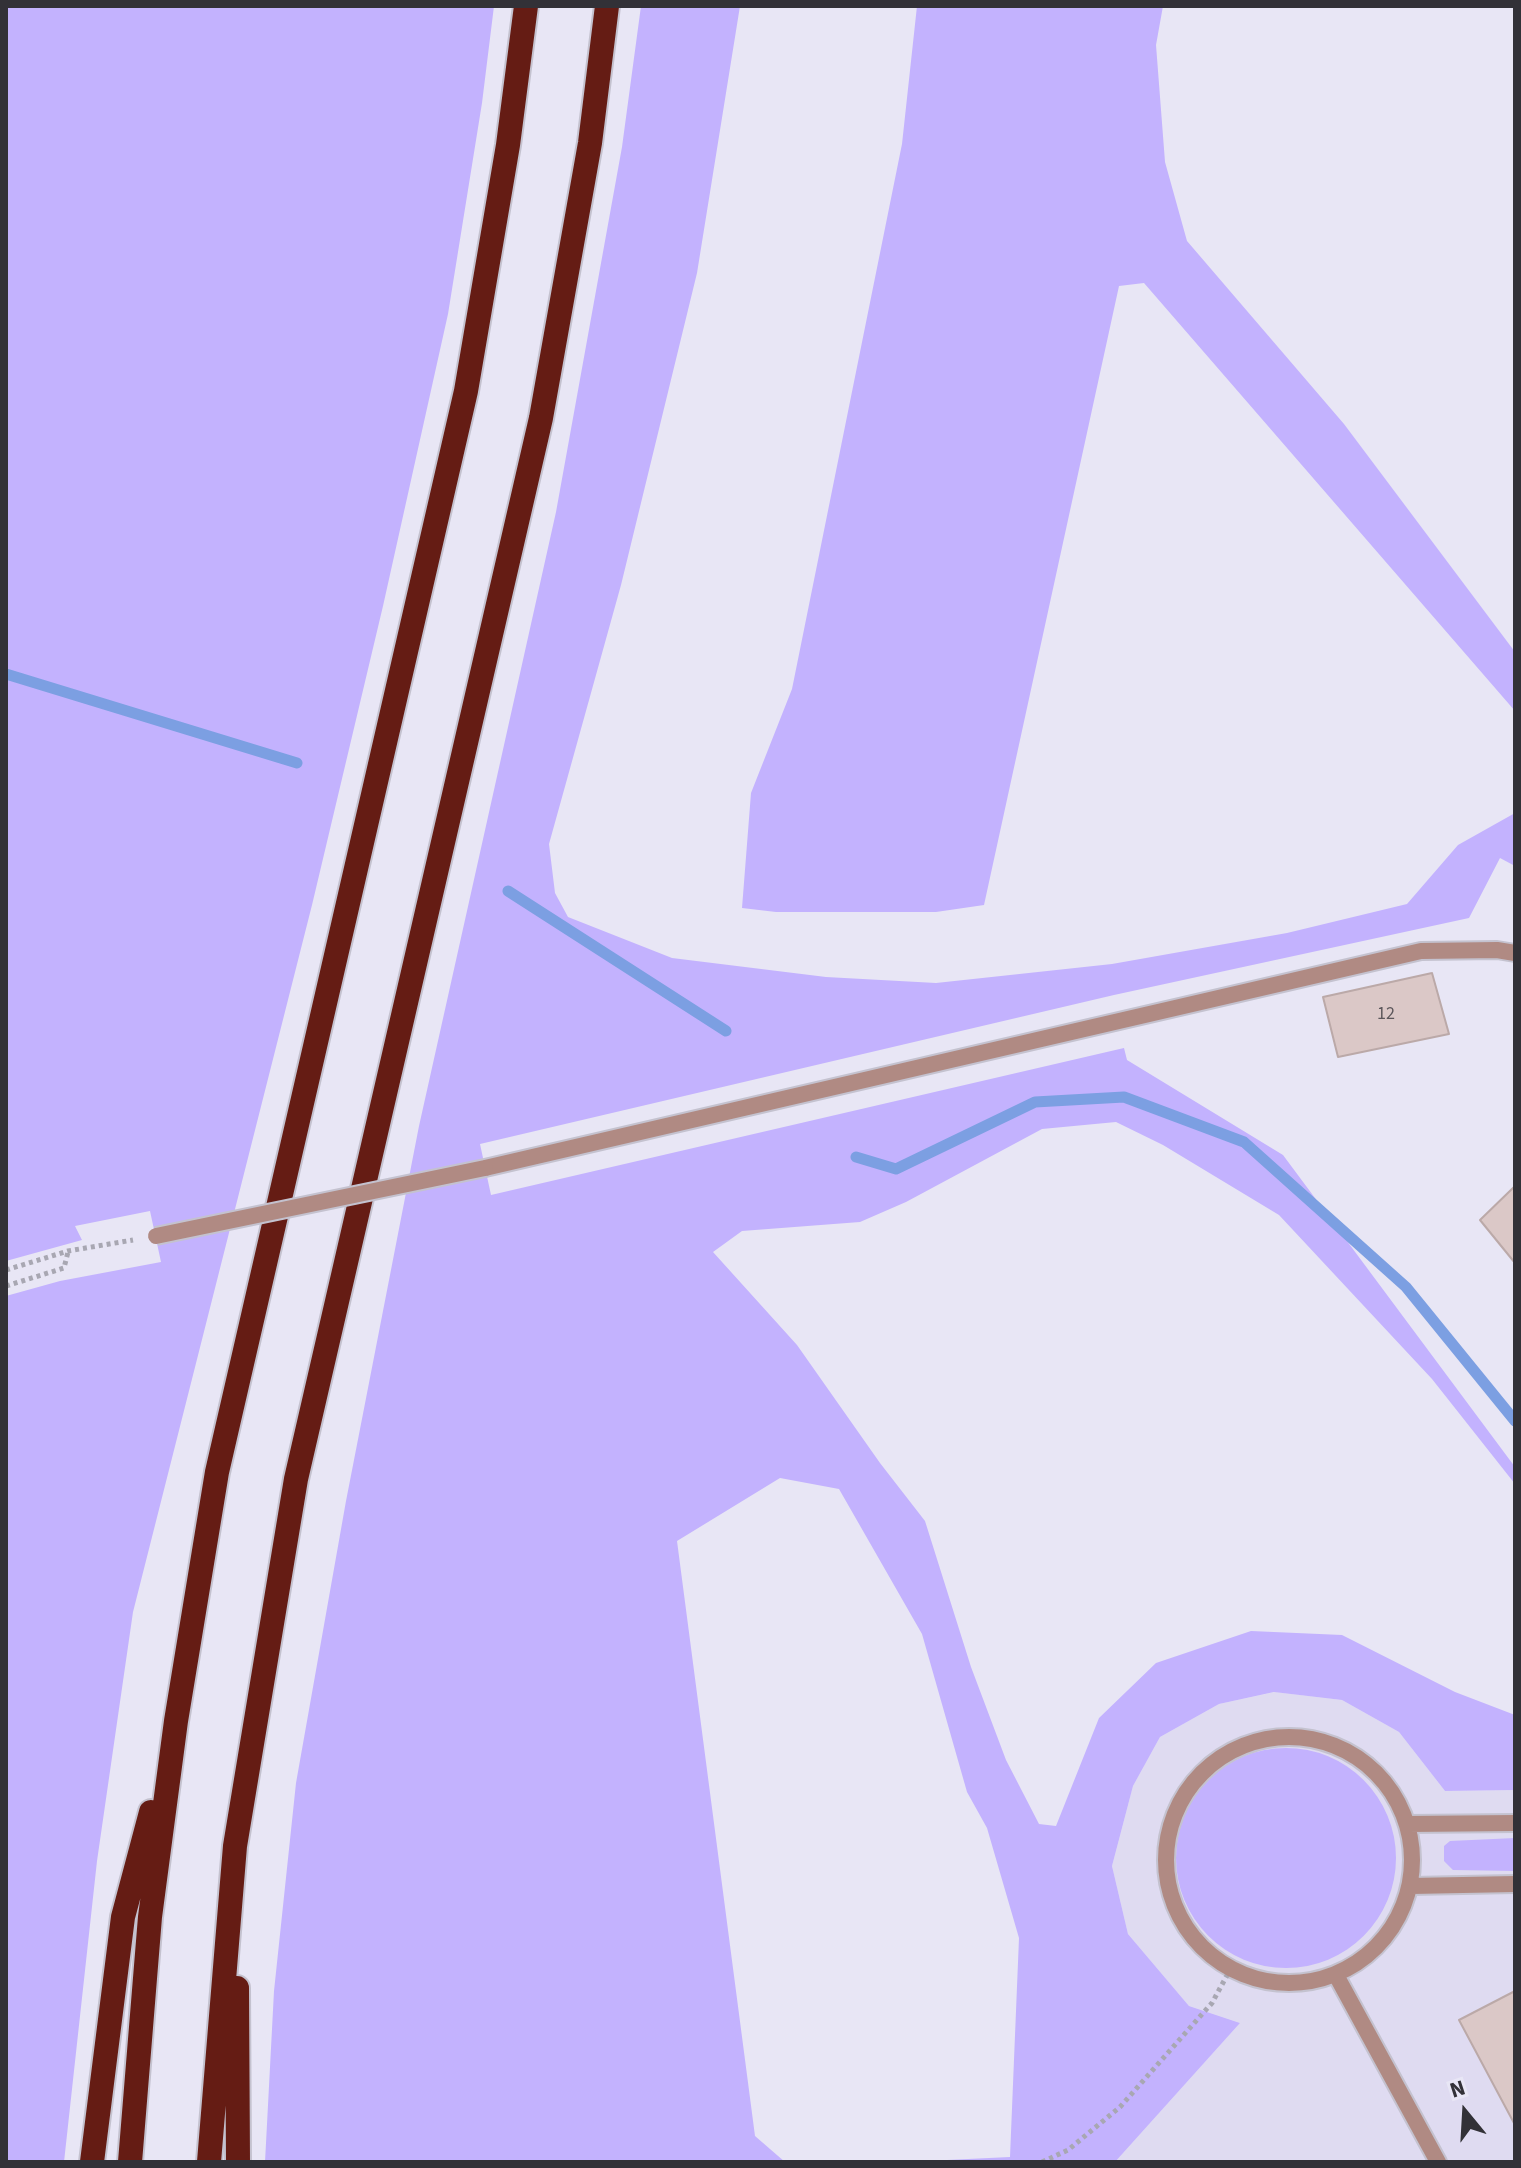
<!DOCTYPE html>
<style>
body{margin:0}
#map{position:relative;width:1521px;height:2168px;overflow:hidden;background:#e8e6f5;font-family:"Source Sans 3",sans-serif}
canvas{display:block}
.frame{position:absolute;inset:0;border:8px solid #323137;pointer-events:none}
.north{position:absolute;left:1425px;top:2072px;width:80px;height:80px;-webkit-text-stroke:6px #e8e6f5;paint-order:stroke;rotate:342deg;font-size:22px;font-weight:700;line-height:32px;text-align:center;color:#323137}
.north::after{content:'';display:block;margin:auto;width:28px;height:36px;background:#323137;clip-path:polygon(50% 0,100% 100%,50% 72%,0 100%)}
</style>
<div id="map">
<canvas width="1521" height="2168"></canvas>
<div class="frame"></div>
<div class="north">N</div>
</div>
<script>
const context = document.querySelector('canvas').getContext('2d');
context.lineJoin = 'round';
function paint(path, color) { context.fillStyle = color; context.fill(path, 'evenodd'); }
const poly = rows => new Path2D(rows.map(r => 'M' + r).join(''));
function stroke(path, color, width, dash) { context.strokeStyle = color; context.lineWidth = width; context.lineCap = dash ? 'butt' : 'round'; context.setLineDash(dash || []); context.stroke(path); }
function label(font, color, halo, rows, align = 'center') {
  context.font = font + ' "Source Sans 3",sans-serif'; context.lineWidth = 7; context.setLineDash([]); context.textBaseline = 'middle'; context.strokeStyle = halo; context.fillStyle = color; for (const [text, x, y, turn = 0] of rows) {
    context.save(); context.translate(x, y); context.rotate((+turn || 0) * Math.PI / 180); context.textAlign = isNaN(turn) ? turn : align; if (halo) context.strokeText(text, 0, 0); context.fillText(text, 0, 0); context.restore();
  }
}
const built = poly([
 [1275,1692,1342,1700,1399,1732,1445,1791,1515,1790,1515,2162,1115,2162,1240,2023,1189,2006,1128,1934,1112,1866,1133,1786,1160,1737,1219,1704]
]);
const green = poly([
 [6,6,494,6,482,103,448,314,383,606,312,905,133,1612,97,1861,64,2162,6,2162,6,1296,60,1281,161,1262,150,1211,75,1226,82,1240,6,1261],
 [641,6,740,6,697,273,621,585,549,844,555,893,568,917,672,958,826,977,936,983,1112,964,1287,933,1407,904,1458,845,1515,813,1515,866,1500,858,1469,918,1114,995,480,1144,491,1195,1124,1048,1127,1060,1283,1155,1515,1467,1515,1484,1432,1379,1279,1215,1163,1145,1116,1122,1042,1129,906,1202,860,1222,742,1231,713,1252,797,1345,880,1463,925,1521,971,1667,1006,1760,1039,1824,1056,1826,1099,1718,1156,1663,1251,1631,1342,1635,1455,1692,1515,1715,1515,1790,1445,1791,1399,1732,1342,1700,1274,1692,1219,1704,1160,1737,1133,1786,1112,1866,1128,1934,1189,2006,1240,2023,1115,2162,905,2162,1010,2157,1019,1938,987,1828,967,1792,922,1634,839,1489,780,1478,677,1541,755,2136,785,2162,265,2162,274,1991,296,1783,346,1501,419,1126,556,512,622,147],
 [917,6,1163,6,1156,45,1165,162,1187,241,1344,424,1515,652,1515,711,1144,283,1119,286,984,905,936,912,776,912,742,908,751,793,792,689,902,144],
 '1176 1858a110 110 0 1 1 220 0a110 110 0 1 1-220 0Z',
 [1515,1838,1515,1871,1453,1870,1444,1861,1444,1846,1450,1841]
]);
const stream = poly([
 [6,674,297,763],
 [508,891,726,1031],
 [856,1157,896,1169,1035,1102,1124,1097,1244,1142,1406,1287,1515,1421]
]);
const building = poly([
 [1432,973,1449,1034,1338,1057,1323,997,1432,973],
 [1515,1186,1515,1263,1480,1220,1515,1186],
 [1515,1991,1515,2125,1459,2020,1515,1991]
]);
const path = poly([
 [6,1270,68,1251,133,1240],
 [6,1286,64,1268,68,1252],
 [1042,2162,1068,2150,1120,2107,1212,2003,1231,1968]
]);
const minor = poly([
 [485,1168,1421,951,1497,950,1515,953],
 '1166 1860a123 123 0 1 1 246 0a123 123 0 1 1-246 0Z',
 [1408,1824,1515,1823],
 [1411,1886,1515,1884],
 [1336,1975,1438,2162]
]);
const motorway = poly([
 [237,1988,238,2162],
 [92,2162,123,1917,151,1812],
 [130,2162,150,1917,176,1721,217,1472,466,391,508,145,526,6],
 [209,2162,235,1846,296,1479,541,418,590,143,607,6]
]);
const minorBridge = poly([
 [156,1236,485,1168]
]);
const numberNames = [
 ["12",1386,1015]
];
paint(built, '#dfdbf1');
paint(green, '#c3b2fe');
stroke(stream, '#7c9fe2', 11);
paint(building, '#dbc8c7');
stroke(building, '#bba9a8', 2);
stroke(minor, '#c4c2cf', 20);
stroke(motorway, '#c4c2cf', 28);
stroke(path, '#a8a7b2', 5, [4, 4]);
stroke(minor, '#b08a83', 16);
stroke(motorway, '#651c14', 24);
stroke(minorBridge, '#c4c2cf', 20, []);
stroke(minorBridge, '#b08a83', 16);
label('18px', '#5c575b', null, numberNames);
</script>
